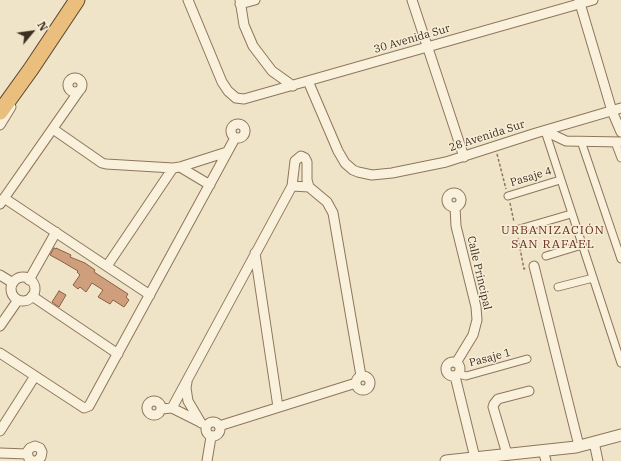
<!DOCTYPE html>
<meta charset="utf-8">
<style>
body{margin:0}
#map{position:relative;width:621px;height:461px;overflow:hidden;background:#f0e4c8;font-family:"IBM Plex Serif",serif}
canvas{display:block}
.north{position:absolute;left:12px;top:12px;width:40px;height:40px;-webkit-text-stroke:3px #f7eed8;paint-order:stroke;rotate:61deg;font-size:11px;font-weight:700;line-height:16px;text-align:center;color:#3d2e20}
.north::after{content:'';display:block;margin:auto;width:14px;height:18px;background:#3d2e20;clip-path:polygon(50% 0,100% 100%,50% 72%,0 100%)}
</style>
<div id="map">
<canvas width="621" height="461"></canvas>
<div class="north">N</div>
</div>
<script>
const context = document.querySelector('canvas').getContext('2d');
context.lineJoin = 'round';
function paint(path, color) { context.fillStyle = color; context.fill(path, 'evenodd'); }
const poly = rows => new Path2D(rows.map(r => 'M' + r).join(''));
function stroke(path, color, width, dash) { context.strokeStyle = color; context.lineWidth = width; context.lineCap = dash ? 'butt' : 'round'; context.setLineDash(dash || []); context.stroke(path); }
function label(font, color, halo, rows, align = 'center') {
  context.font = font + ' "IBM Plex Serif",serif'; context.lineWidth = 3; context.setLineDash([]); context.textBaseline = 'middle'; context.strokeStyle = halo; context.fillStyle = color; for (const [text, x, y, turn = 0] of rows) {
    context.save(); context.translate(x, y); context.rotate((+turn || 0) * Math.PI / 180); context.textAlign = isNaN(turn) ? turn : align; if (halo) context.strokeText(text, 0, 0); context.fillText(text, 0, 0); context.restore();
  }
}
const building = poly([
 [54,248,56,249,56,248,71,255,70,257,85,263,95,270,94,272,128,294,126,297,129,300,124,307,113,300,110,304,98,297,103,290,92,283,86,292,80,287,78,289,73,285,80,275,77,272,78,271,61,261,50,255,54,248],
 [59,291,66,295,59,307,52,302,59,291]
]);
const path = poly([
 [497,154,506,189],
 [510,203,514,222],
 [518,238,524,269,526,268]
]);
const pedestrian = poly([
 [545,131,621,363],
 [581,141,621,259],
 [615,142,621,158],
 [508,196,560,180],
 [516,230,571,214],
 [546,256,582,245],
 [558,287,593,278],
 [458,374,466,376,527,359]
]);
const minor = poly([
 [188,0,222,82,228,91,236,98,244,99,593,0],
 [240,0,244,25,253,46,272,71,293,86],
 [412,0,464,157],
 [579,0,612,111,621,132],
 [240,4,255,0],
 '68 85a7 7 0 1 1 14 0a7 7 0 1 1-14 0Z',
 [308,81,338,151,345,163,353,170,358,172,372,175,392,173,446,162,536,133,621,108],
 '231 131a7 7 0 1 1 14 0a7 7 0 1 1-14 0Z',
 [0,125,11,107],
 [53,129,102,163,106,164,173,168,180,167,227,152],
 [545,131,566,141,621,142],
 [180,167,210,185],
 [292,186,295,161,301,156,305,158,307,162,307,180,309,187],
 '447 200a7 7 0 1 1 14 0a7 7 0 1 1-14 0Z',
 [4,198,150,295],
 [0,204,79,91],
 [455,207,456,226,476,307,477,320,473,335,456,363],
 [255,253,278,407],
 [107,266,173,168],
 [534,266,579,446],
 [0,275,13,283],
 '11 289a12 12 0 1 1 24 0a12 12 0 1 1-24 0Z',
 [29,280,56,232],
 [32,296,118,354],
 [0,326,18,300],
 [0,353,81,406,84,408,89,406,235,138],
 '446 369a7 7 0 1 1 14 0a7 7 0 1 1-14 0Z',
 '356 383a7 7 0 1 1 14 0a7 7 0 1 1-14 0Z',
 [455,376,475,458],
 [187,382,186,388,188,401,201,423],
 '147 408a7 7 0 1 1 14 0a7 7 0 1 1-14 0Z',
 [172,408,292,186,309,187,327,202,333,213,361,376],
 [161,409,172,408,200,422],
 '206 429a7 7 0 1 1 14 0a7 7 0 1 1-14 0Z',
 [219,426,356,383],
 [0,431,35,376],
 [594,442,598,461],
 [543,450,546,461],
 [0,453,27,454],
 [507,454,493,407,494,404,498,399,529,391],
 [33,461,29,459,27,452,30,448,35,446,40,448,42,452,41,457,37,461],
 [207,461,211,437]
]);
const tertiary = poly([
 [446,461,576,447,621,435]
]);
const trunk = poly([
 [0,112,31,69,77,0]
]);
const streetNames = [
 ["30 Avenida Sur",412,39,-16],
 ["28 Avenida Sur",487,136,-18],
 ["Pasaje 4",531,177,-17],
 ["Calle Principal",479,273,77],
 ["Pasaje 1",490,358,-15]
];
const neighbourhoodNames = [
 ["URBANIZACIÓN",553,231],
 ["SAN RAFAEL",553,245]
];
paint(building, '#cf9f7d');
stroke(building, '#8d5f41', 1);
stroke(pedestrian, '#8d765c', 9);
stroke(minor, '#8d765c', 11);
stroke(tertiary, '#8d765c', 13);
stroke(trunk, '#5b4430', 17);
stroke(path, '#8d765c', 1.5, [3, 2]);
stroke(pedestrian, '#faf1dc', 7);
stroke(minor, '#faf1dc', 9);
stroke(tertiary, '#faf1dc', 11);
stroke(trunk, '#eabe7c', 15);
label('11px', '#3d2e20', '#f7eed8', streetNames);
context.letterSpacing = '1px';
label('12px', '#6b2e1e', '#f7eed8', neighbourhoodNames);
context.letterSpacing = '0px';
</script>
